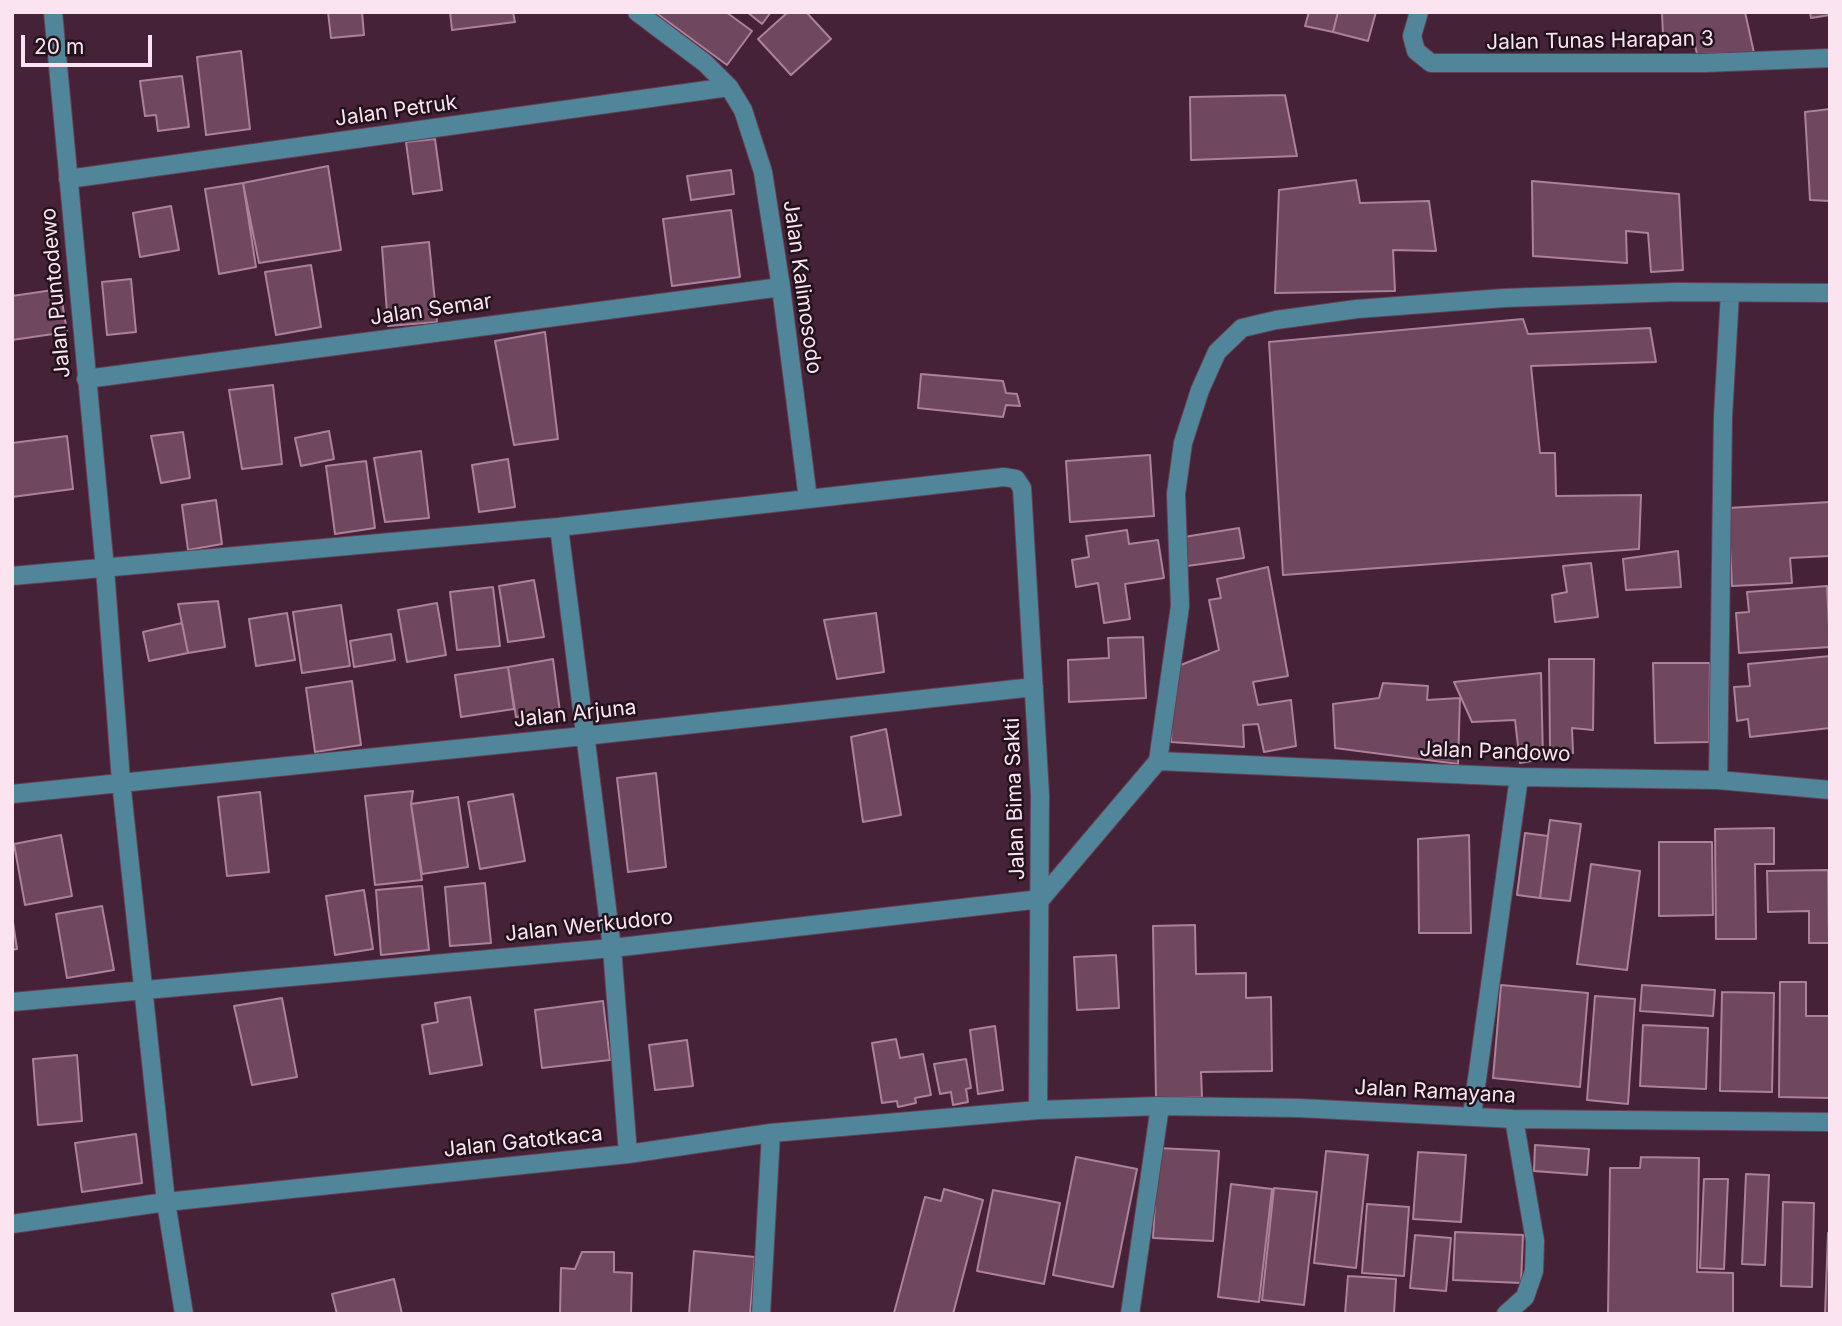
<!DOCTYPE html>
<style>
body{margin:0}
#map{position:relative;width:1842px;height:1326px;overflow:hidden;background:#462238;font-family:Inter,sans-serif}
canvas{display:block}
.frame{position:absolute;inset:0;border:14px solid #fce3f0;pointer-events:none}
.scale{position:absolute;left:21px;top:35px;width:131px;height:32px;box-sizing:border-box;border:4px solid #fce3f0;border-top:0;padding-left:9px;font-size:21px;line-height:24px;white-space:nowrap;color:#fce3f0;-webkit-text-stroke:5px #22121c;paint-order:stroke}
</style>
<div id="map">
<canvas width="1842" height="1326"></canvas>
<div class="frame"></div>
<div class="scale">20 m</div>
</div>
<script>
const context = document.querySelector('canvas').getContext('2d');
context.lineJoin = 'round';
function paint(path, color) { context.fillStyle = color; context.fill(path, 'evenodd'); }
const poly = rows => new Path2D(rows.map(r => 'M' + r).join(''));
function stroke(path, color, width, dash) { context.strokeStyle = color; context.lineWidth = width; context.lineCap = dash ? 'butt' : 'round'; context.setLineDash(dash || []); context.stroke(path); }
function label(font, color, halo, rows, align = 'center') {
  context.font = font + ' Inter,sans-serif'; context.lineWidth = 5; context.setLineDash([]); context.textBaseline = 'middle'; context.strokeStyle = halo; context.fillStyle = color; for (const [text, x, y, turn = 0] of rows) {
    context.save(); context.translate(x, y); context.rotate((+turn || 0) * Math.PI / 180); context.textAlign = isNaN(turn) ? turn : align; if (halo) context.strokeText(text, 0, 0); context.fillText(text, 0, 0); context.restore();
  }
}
const building = poly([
 [328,12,362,12,364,35,331,38,328,12],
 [450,12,513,12,515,22,452,30,450,12],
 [655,12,726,12,752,31,727,65,655,12],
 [747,12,771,12,762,24,747,12],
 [788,12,806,12,831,39,791,75,758,39,788,12],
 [1309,12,1338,12,1333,32,1305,26,1309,12],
 [1338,12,1376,12,1368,41,1333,32,1338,12],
 [1662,12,1745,12,1754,53,1697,54,1693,36,1663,36,1662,12],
 [1810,12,1830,12,1830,15,1811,18,1810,12],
 [241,51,250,129,206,135,197,57,241,51],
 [182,76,189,127,158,131,156,115,145,116,140,81,182,76],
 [1285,95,1297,156,1191,160,1190,97,1285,95],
 [1830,109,1830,201,1810,200,1805,112,1830,109],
 [435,139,442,190,413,194,406,142,435,139],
 [328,166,341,250,259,263,243,183,328,166],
 [731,170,734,194,691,200,687,176,731,170],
 [1356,180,1360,203,1429,201,1436,251,1393,250,1395,291,1275,293,1279,190,1356,180],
 [1532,181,1679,194,1683,270,1651,272,1648,233,1626,231,1627,263,1533,256,1532,181],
 [243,183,256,267,219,274,205,189,243,183],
 [171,206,179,250,140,257,133,213,171,206],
 [731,210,740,277,672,286,663,219,731,210],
 [429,242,437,322,388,326,382,247,429,242],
 [311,265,321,327,276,335,265,272,311,265],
 [131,279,136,332,107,335,102,282,131,279],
 [60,289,67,332,12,340,12,296,60,289],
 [1523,319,1528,334,1650,328,1656,362,1531,366,1540,453,1555,453,1556,496,1641,495,1639,549,1283,575,1269,342,1523,319],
 [545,332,558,439,514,445,495,341,545,332],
 [921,374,1003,381,1006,393,1017,394,1020,406,1006,405,1003,417,918,408,921,374],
 [273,385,282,464,242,469,229,390,273,385],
 [329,431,334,459,301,466,295,438,329,431],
 [183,432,190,478,161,483,151,436,183,432],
 [67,436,73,489,12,497,12,443,67,436],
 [421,451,429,518,385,522,374,458,421,451],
 [1150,455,1154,516,1070,522,1066,461,1150,455],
 [508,459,515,507,479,512,472,465,508,459],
 [366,461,375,528,335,534,326,466,366,461],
 [216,500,222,544,188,550,182,505,216,500],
 [1830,502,1830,556,1790,558,1792,583,1732,586,1728,508,1830,502],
 [1239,528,1244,558,1180,567,1178,538,1239,528],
 [1127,530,1129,544,1158,540,1164,578,1125,584,1130,619,1104,623,1098,583,1076,587,1072,560,1089,557,1086,536,1127,530],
 [1678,551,1681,587,1626,590,1623,559,1678,551],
 [1591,563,1598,617,1555,622,1552,595,1567,592,1563,566,1591,563],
 [1268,567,1288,676,1253,682,1258,705,1291,700,1296,746,1264,752,1258,724,1243,725,1244,747,1171,742,1173,668,1219,650,1209,600,1221,598,1217,579,1268,567],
 [534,580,544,637,508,642,499,586,534,580],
 [1827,586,1830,647,1739,653,1736,613,1749,612,1747,592,1827,586],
 [493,587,500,646,457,650,450,592,493,587],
 [218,601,225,647,188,653,178,604,218,601],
 [437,603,446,655,407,662,398,610,437,603],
 [341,605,350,666,302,673,293,612,341,605],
 [287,613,295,660,256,666,249,619,287,613],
 [876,613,884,672,837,679,824,620,876,613],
 [182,623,188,653,149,661,143,632,182,623],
 [391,634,395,660,354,667,350,641,391,634],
 [1143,637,1146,698,1069,702,1068,660,1109,658,1108,638,1143,637],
 [1830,656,1830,728,1750,737,1748,719,1737,721,1734,687,1750,686,1748,664,1830,656],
 [553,659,560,712,516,717,508,667,553,659],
 [1549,659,1594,659,1593,730,1572,728,1573,753,1550,748,1549,659],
 [1653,663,1710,663,1709,742,1655,743,1653,663],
 [508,667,514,709,461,717,455,675,508,667],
 [1541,673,1543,759,1520,763,1515,720,1472,722,1454,682,1541,673],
 [352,681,361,745,315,752,306,688,352,681],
 [1383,683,1428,686,1427,700,1460,698,1458,764,1335,748,1333,704,1379,698,1383,683],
 [886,729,901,815,863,822,851,737,886,729],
 [656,773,666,867,628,872,617,778,656,773],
 [413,791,411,804,422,880,375,885,365,796,413,791],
 [260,792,269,872,227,876,218,797,260,792],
 [513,794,525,861,480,869,468,802,513,794],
 [458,797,468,867,422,874,411,804,458,797],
 [1550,820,1581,824,1570,901,1540,898,1550,820],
 [1774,828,1774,864,1755,864,1756,939,1716,939,1715,829,1774,828],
 [1525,833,1548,836,1540,898,1517,895,1525,833],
 [61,835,72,896,25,905,14,844,61,835],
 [1469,835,1471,933,1419,933,1418,839,1469,835],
 [1659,842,1712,842,1713,915,1659,916,1659,842],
 [1591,864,1640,871,1627,970,1577,964,1591,864],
 [1828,870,1829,943,1809,943,1809,911,1768,912,1767,871,1828,870],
 [485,883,491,943,450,946,445,887,485,883],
 [422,886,429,950,381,955,376,890,422,886],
 [364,890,373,949,335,955,326,896,364,890],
 [102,906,114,970,67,978,56,914,102,906],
 [12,916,17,949,12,950,12,916],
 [1195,925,1196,974,1246,973,1246,998,1271,997,1272,1071,1201,1072,1202,1097,1156,1098,1153,926,1195,925],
 [1116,955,1119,1008,1077,1010,1074,957,1116,955],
 [1780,982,1806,982,1806,1016,1830,1016,1830,1098,1779,1097,1780,982],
 [1501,985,1588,993,1580,1087,1493,1078,1501,985],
 [1642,985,1715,990,1713,1016,1640,1011,1642,985],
 [1722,992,1774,993,1772,1092,1720,1091,1722,992],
 [1595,996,1635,999,1628,1104,1587,1100,1595,996],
 [470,997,482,1065,430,1074,422,1025,438,1022,435,1003,470,997],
 [282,998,297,1077,252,1085,234,1006,282,998],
 [603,1001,610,1060,542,1068,535,1010,603,1001],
 [1643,1025,1708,1028,1706,1089,1640,1086,1643,1025],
 [995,1026,1003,1090,978,1094,970,1030,995,1026],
 [896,1039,900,1058,923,1054,931,1095,915,1098,916,1103,898,1107,897,1101,882,1103,872,1043,896,1039],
 [687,1040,693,1086,655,1090,649,1045,687,1040],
 [77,1055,82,1121,38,1125,33,1059,77,1055],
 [966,1059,971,1088,966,1089,968,1102,953,1105,951,1092,940,1094,934,1064,966,1059],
 [136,1134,142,1183,82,1192,75,1143,136,1134],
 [1535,1145,1589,1149,1587,1175,1534,1171,1535,1145],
 [1158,1148,1219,1151,1213,1241,1153,1238,1158,1148],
 [1326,1151,1368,1155,1356,1268,1314,1263,1326,1151],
 [1418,1152,1466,1155,1461,1222,1413,1219,1418,1152],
 [1076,1157,1137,1169,1113,1287,1053,1275,1076,1157],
 [1641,1157,1699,1158,1697,1272,1733,1273,1733,1314,1608,1314,1610,1168,1640,1168,1641,1157],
 [1746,1174,1769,1175,1765,1265,1742,1264,1746,1174],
 [1704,1179,1728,1179,1724,1269,1700,1268,1704,1179],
 [1231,1184,1272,1189,1259,1302,1218,1297,1231,1184],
 [1274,1188,1317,1192,1304,1305,1262,1300,1274,1188],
 [944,1189,983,1200,953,1314,894,1313,925,1197,941,1201,944,1189],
 [993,1190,1060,1203,1044,1284,977,1271,993,1190],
 [1783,1202,1814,1203,1812,1287,1781,1286,1783,1202],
 [1367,1204,1409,1207,1404,1276,1362,1273,1367,1204],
 [1455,1232,1523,1235,1521,1283,1453,1280,1455,1232],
 [1828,1233,1830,1314,1825,1314,1828,1233],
 [1415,1235,1451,1238,1446,1291,1410,1288,1415,1235],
 [694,1251,755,1257,750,1314,689,1314,694,1251],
 [582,1252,614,1252,614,1272,632,1273,631,1314,560,1314,561,1268,575,1269,582,1252],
 [1348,1276,1396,1279,1394,1314,1345,1314,1348,1276],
 [394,1279,402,1314,337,1314,332,1294,394,1279]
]);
const minor = poly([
 [53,12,105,569,121,781,166,1202,184,1314],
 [637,12,705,63,729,87,743,110,763,172,781,287,808,499],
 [1419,12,1412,36,1416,51,1431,63,1704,63,1830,58],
 [68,179,729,87],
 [86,379,781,287],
 [559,527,612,948,628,1154],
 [12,576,559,527,1004,477,1016,479,1022,488,1040,795,1038,1110],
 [1158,761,1519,777,1718,780,1830,790],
 [1718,780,1723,417,1730,293],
 [12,794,584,736,1034,687],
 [1041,899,1158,761,1180,606,1176,494,1183,443,1200,390,1217,352,1242,328,1276,320,1357,309,1504,298,1676,292,1830,293],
 [12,1002,612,948,1041,899],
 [1472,1115,1519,777],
 [12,1224,166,1202,628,1154,771,1133,1038,1110,1160,1106,1299,1108,1514,1119,1830,1122],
 [761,1314,771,1133],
 [1130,1314,1160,1106],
 [1506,1314,1525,1297,1534,1271,1535,1241,1514,1119]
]);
const streetNames = [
 ["Jalan Tunas Harapan 3",1600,41,-1],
 ["Jalan Petruk",396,111,-8],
 ["Jalan Kalimosodo",802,287,82],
 ["Jalan Puntodewo",56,293,-95],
 ["Jalan Semar",431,310,-8],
 ["Jalan Arjuna",575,714,-6],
 ["Jalan Pandowo",1495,752,2],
 ["Jalan Bima Sakti",1015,799,-92],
 ["Jalan Werkudoro",589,926,-6],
 ["Jalan Ramayana",1435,1092,3],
 ["Jalan Gatotkaca",523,1142,-6]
];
paint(building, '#6f475f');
stroke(building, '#ad819a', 2);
stroke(minor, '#634155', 20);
stroke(minor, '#51869a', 18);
label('21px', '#fce3f0', '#22121c', streetNames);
</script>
